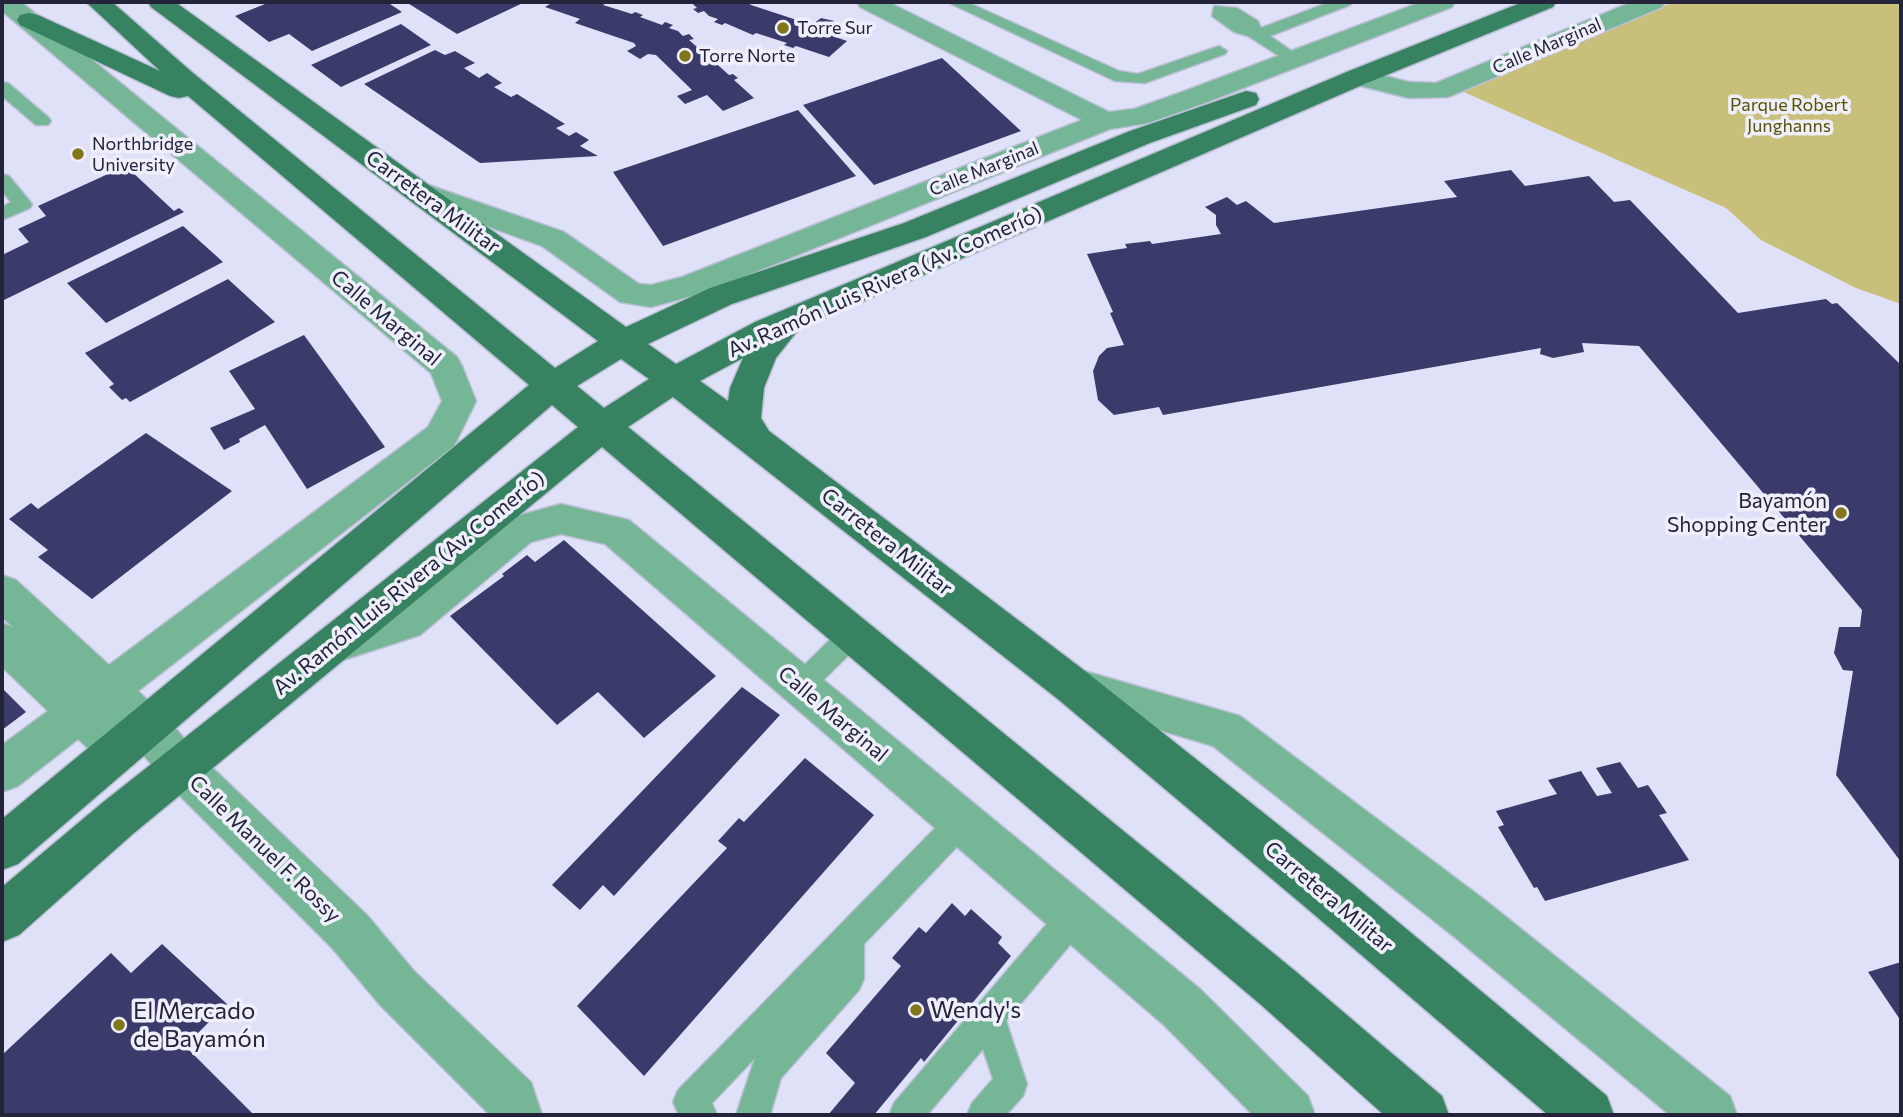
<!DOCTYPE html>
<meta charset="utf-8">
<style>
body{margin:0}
#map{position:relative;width:1903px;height:1117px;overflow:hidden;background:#dfe1f8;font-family:Commissioner,sans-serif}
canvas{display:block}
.frame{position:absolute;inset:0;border:4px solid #232339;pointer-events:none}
</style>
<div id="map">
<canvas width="1903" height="1117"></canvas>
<div class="frame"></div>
</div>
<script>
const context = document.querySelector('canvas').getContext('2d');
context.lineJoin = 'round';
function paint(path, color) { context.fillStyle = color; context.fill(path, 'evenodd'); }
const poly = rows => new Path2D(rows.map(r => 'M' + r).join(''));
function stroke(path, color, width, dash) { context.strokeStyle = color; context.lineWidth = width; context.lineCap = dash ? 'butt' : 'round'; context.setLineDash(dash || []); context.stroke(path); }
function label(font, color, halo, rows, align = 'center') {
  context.font = font + ' Commissioner,sans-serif'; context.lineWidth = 7; context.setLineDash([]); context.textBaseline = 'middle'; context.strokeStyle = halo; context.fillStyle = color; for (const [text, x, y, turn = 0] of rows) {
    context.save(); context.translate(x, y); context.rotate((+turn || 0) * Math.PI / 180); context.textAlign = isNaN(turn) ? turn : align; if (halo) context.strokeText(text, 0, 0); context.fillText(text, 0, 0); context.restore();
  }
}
const green = poly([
 [1674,2,1901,2,1901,304,1856,288,1761,240,1726,208,1457,89]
]);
const building = poly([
 [270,2,387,2,402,12,312,51,289,34,269,42,235,16],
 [406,2,525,2,457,34],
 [553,2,603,2,606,3,603,5,632,14,635,12,643,15,640,17,662,25,665,22,673,25,669,28,678,31,683,36,689,34,694,39,689,40,704,53,708,51,714,56,710,58,729,75,733,74,738,78,734,80,754,98,723,111,707,95,685,104,677,96,692,90,656,55,648,54,640,59,627,51,636,46,634,43,575,23,580,19,545,7],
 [691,2,748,2,751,5,812,25,821,18,834,21,821,32,847,41,829,57,796,46,793,48,784,45,787,43,756,33,753,35,725,23,722,25,714,22,718,19,709,16,704,11,698,13,693,9,697,8],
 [401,24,431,45,341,87,311,65],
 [435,50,445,55,455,51,475,63,464,68,479,78,487,73,502,83,494,87,511,97,517,94,565,124,556,128,569,136,576,132,589,140,580,146,598,156,480,163,364,84],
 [942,58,1021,131,874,185,803,105],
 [798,110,856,176,663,246,613,172],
 [132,163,136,167,130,170,174,211,179,208,184,212,2,301,2,255,29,242,18,229,46,216,38,206],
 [1511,170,1525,186,1589,176,1614,202,1630,200,1738,313,1826,299,1832,304,1837,303,1899,363,1901,362,1901,862,1836,775,1853,671,1843,670,1834,653,1839,627,1860,627,1862,610,1639,346,1582,343,1584,352,1553,358,1540,354,1541,348,1163,415,1159,407,1114,415,1098,400,1093,371,1099,356,1107,348,1124,345,1110,313,1113,312,1087,254,1127,248,1125,244,1150,241,1152,244,1221,234,1216,225,1216,215,1205,207,1227,197,1237,205,1246,201,1274,223,1457,197,1444,181],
 [183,226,223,262,106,323,67,283],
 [228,279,275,322,130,402,126,398,122,400,109,387,114,384,85,353],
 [304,335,385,447,307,489,265,425,239,439,240,442,224,450,210,428,255,409,229,371],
 [146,433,232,491,92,599,38,557,48,550,9,519,31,503,38,509],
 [564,540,716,676,644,738,598,692,557,725,450,616,504,576,502,574,527,555,535,562],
 [742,687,780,715,614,896,603,885,580,910,552,885],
 [2,688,26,712,2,730],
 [805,758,874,815,644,1076,577,1006,727,848,718,841,739,818,744,822],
 [1620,762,1638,788,1648,785,1667,813,1659,815,1689,860,1545,901,1537,887,1534,888,1498,827,1504,825,1496,811,1557,794,1548,780,1581,771,1597,796,1612,793,1596,768],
 [952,903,965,916,971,909,1002,937,998,943,1011,956,924,1062,921,1058,874,1115,828,1115,855,1083,826,1053,901,966,892,958,919,927,926,933],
 [162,944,227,1004,185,1046,254,1115,2,1115,2,1055,111,953,131,973],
 [1901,962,1901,1021,1868,972]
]);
const service = poly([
 [947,2,967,2,1119,71,1138,74,1219,46,1227,51,1225,54,1145,83,1115,81,947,2],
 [1330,2,1352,2,1350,5,1270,36,1299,56,1301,60,1299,64,1293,65,1248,36,1234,32,1212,16,1214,6,1237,8,1258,21,1261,28,1330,2],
 [2,82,8,83,48,117,51,121,48,125,36,125,2,96,2,82],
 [2,174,9,176,32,204,30,208,2,220,2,207,11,202,2,191,2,174],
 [853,623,862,626,866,634,862,642,809,694,800,698,791,694,787,686,791,678,844,626,853,623],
 [961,808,971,812,975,822,971,832,864,944,864,979,859,990,781,1078,770,1115,736,1115,755,1058,712,1103,717,1115,679,1115,673,1102,678,1090,951,812,961,808],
 [1074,901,1085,905,1089,916,1085,927,1006,1021,1027,1084,1023,1096,1006,1115,967,1115,972,1103,993,1079,983,1049,927,1115,889,1115,894,1103,1063,905,1074,901]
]);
const minor = poly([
 [2,2,21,2,457,357,462,366,476,401,454,446,138,691,162,713,196,752,367,915,414,971,531,1082,542,1115,490,1115,380,1005,333,949,166,782,141,752,135,764,120,770,105,764,78,739,18,786,2,792,2,745,48,711,2,667,2,623,13,627,2,617,2,575,16,580,109,665,428,427,442,401,431,373,2,11,2,2],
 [857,2,888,2,1109,112,1134,109,1182,92,1421,2,1455,2,1452,7,1202,104,1148,123,1110,129,703,293,651,307,620,302,542,246,407,197,402,190,407,183,417,181,564,232,639,284,651,285,682,277,1082,120,860,7,857,2],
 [1632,2,1665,2,1662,7,1448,97,1409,98,1349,83,1345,77,1349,71,1358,69,1409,82,1436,83,1632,2],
 [561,504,629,520,1200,989,1308,1096,1315,1115,1253,1115,1164,1025,605,544,561,534,531,542,420,635,331,664,317,659,311,646,317,633,393,609,506,519,561,504],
 [1074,668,1240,716,1486,901,1730,1096,1737,1115,1670,1115,1452,935,1213,746,1059,700,1053,687,1059,674,1074,668]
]);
const primary = poly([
 [86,2,112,2,193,73,555,368,598,341,151,7,148,2,175,2,626,327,710,288,904,223,1130,131,1246,91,1256,93,1259,99,1256,105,1150,143,926,237,732,304,648,344,676,364,755,322,1349,71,1523,2,1556,2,1553,7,1367,83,799,329,776,358,764,388,761,418,769,431,1089,674,1344,877,1607,1096,1614,1115,1548,1115,1310,911,1059,700,673,397,628,427,1294,970,1442,1096,1449,1115,1384,1115,1260,1004,602,447,134,833,19,935,2,942,2,887,102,803,578,427,552,405,18,864,2,870,2,819,529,385,188,96,179,98,170,96,20,25,17,20,20,15,29,13,38,15,160,71,86,2],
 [743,358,730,388,728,401,700,381,743,358],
 [621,359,649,379,604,408,577,386,621,359]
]);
const markers = [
 [783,28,7,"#817619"],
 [685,56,7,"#817619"],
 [78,154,7,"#817619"],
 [1841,513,7,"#817619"],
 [916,1010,7,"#817619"],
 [119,1025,7,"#817619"]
];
const farPoinames = [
 ["Torre Sur",797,28],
 ["Torre Norte",699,56],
 ["Northbridge",92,144],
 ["University",92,165]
];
const farStreetnames = [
 ["Calle Marginal",1547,46,-23],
 ["Calle Marginal",984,169,-22]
];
const farParknames = [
 ["Parque Robert",1789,105],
 ["Junghanns",1789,126]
];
const streetNames = [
 ["Carretera Militar",433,202,36],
 ["Av. Ramón Luis Rivera (Av. Comerío)",885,282,-24],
 ["Calle Marginal",386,318,40],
 ["Carretera Militar",887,542,38],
 ["Av. Ramón Luis Rivera (Av. Comerío)",409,583,-39],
 ["Calle Marginal",833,714,40],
 ["Calle Manuel F. Rossy",265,849,44],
 ["Carretera Militar",1329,897,40]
];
const poiNames = [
 ["Bayamón",1827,501],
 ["Shopping Center",1827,525]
];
const nearPoinames = [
 ["Wendy's",930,1010],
 ["El Mercado",133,1011],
 ["de Bayamón",133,1039]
];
paint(green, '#c8bf7a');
paint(building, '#3b3b6b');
stroke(service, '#bdbfd6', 3);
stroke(minor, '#bdbfd6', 3);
stroke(primary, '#bdbfd6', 3);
paint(service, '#75b696');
paint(minor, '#75b696');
paint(primary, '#378361');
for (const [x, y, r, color] of markers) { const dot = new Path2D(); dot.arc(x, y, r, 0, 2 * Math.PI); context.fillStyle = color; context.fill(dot); stroke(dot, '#eeeffb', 2.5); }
label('18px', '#232339', '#eeeffb', farPoinames, 'left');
label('18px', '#232339', '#eeeffb', farStreetnames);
label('18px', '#5a5100', '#eeeffb', farParknames);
label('21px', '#232339', '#eeeffb', streetNames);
label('21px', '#232339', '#eeeffb', poiNames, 'right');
label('24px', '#232339', '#eeeffb', nearPoinames, 'left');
</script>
